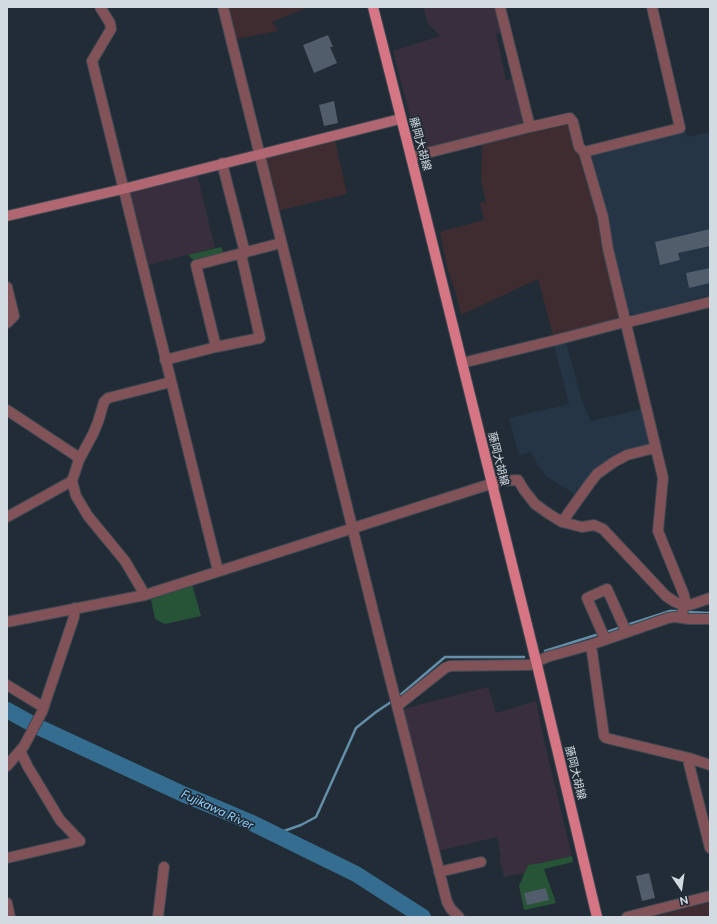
<!DOCTYPE html>
<meta charset="utf-8">
<style>
body{margin:0}
#map{position:relative;width:717px;height:924px;overflow:hidden;background:#212c37;font-family:Figtree,sans-serif}
canvas{display:block}
.frame{position:absolute;inset:0;border:8px solid #d3dbe2;pointer-events:none}
.north{position:absolute;left:661px;top:868px;width:40px;height:40px;-webkit-text-stroke:3px #212c37;paint-order:stroke;rotate:167deg;font-size:11px;font-weight:700;line-height:16px;text-align:center;color:#d3dbe2}
.north::after{content:'';display:block;margin:auto;width:14px;height:18px;background:#d3dbe2;clip-path:polygon(50% 0,100% 100%,50% 72%,0 100%)}
</style>
<div id="map">
<canvas width="717" height="924"></canvas>
<div class="frame"></div>
<div class="north">N</div>
</div>
<script>
const context = document.querySelector('canvas').getContext('2d');
context.lineJoin = 'round';
function paint(path, color) { context.fillStyle = color; context.fill(path, 'evenodd'); }
const poly = rows => new Path2D(rows.map(r => 'M' + r).join(''));
function stroke(path, color, width, dash) { context.strokeStyle = color; context.lineWidth = width; context.lineCap = dash ? 'butt' : 'round'; context.setLineDash(dash || []); context.stroke(path); }
function label(font, color, halo, rows, align = 'center') {
  context.font = font + ' Figtree,"Noto Sans JP",sans-serif'; context.lineWidth = 3.5; context.setLineDash([]); context.textBaseline = 'middle'; context.strokeStyle = halo; context.fillStyle = color; for (const [text, x, y, turn = 0] of rows) {
    context.save(); context.translate(x, y); context.rotate((+turn || 0) * Math.PI / 180); context.textAlign = isNaN(turn) ? turn : align; if (halo) context.strokeText(text, 0, 0); context.fillText(text, 0, 0); context.restore();
  }
}
const commercial = poly([
 [423,7,497,7,504,32,496,34,506,80,515,78,527,124,419,150,393,51,440,36,428,24],
 [197,174,215,248,148,265,130,191],
 [488,687,496,713,536,701,544,740,572,856,541,863,528,865,525,873,504,877,499,857,501,857,497,837,438,851,419,769,403,709]
]);
const industrial = poly([
 [228,7,308,7,272,22,278,31,236,39],
 [570,123,600,224,601,247,619,313,616,319,553,335,538,279,461,315,456,293,448,271,440,232,484,220,480,203,486,202,481,181,482,145],
 [335,140,347,194,277,211,264,164,268,156],
 [710,902,710,917,653,917]
]);
const built = poly([
 [686,131,687,137,710,132,710,295,634,315,628,312,612,249,608,218,590,156,592,153],
 [566,342,582,401,591,421,642,409,650,443,648,446,624,454,576,495,546,476,539,467,531,452,519,455,509,418,569,404,554,345]
]);
const green = poly([
 [221,247,224,254,195,261,188,255],
 [192,584,201,616,165,624,155,619,151,599,152,596],
 [572,856,573,862,544,869,556,903,524,910,519,886,528,865,541,863]
]);
const stream = poly([
 [685,612,710,613],
 [627,625,670,611,680,611],
 [604,633,622,627],
 [545,651,599,634],
 [398,697,445,657,524,657],
 [268,831,284,831,301,825,316,817,356,728,376,712,394,700]
]);
const river = poly([
 [7,710,34,725,185,795,205,803,250,822,356,874,423,917]
]);
const building = poly([
 [328,35,333,47,330,47,337,63,314,73,303,45],
 [334,101,338,123,324,126,319,105],
 [710,229,710,246,678,253,680,260,660,265,655,242],
 [710,268,710,283,689,288,686,273],
 [649,873,655,898,642,901,636,876],
 [546,888,549,900,527,905,524,893]
]);
const street = poly([
 [100,7,110,23,111,29,92,61,218,571],
 [223,7,378,631,447,902,451,909,459,917],
 [500,7,530,127],
 [584,152,680,128,652,7],
 [411,157,530,127,570,118,573,122,579,147,584,152,603,217,608,249,663,478,658,531,684,595,685,600,683,608,682,618],
 [222,163,245,253],
 [7,287,14,316,7,323],
 [216,347,196,265,281,243],
 [165,360,216,347,260,338,241,254],
 [462,363,556,340,625,322,633,321,710,302],
 [7,410,75,455,79,460,72,481,76,496,88,516,125,561,145,595],
 [79,460,93,434,98,422,104,402,108,398,171,382],
 [7,517,72,481],
 [562,522,590,483,597,474,614,462,627,455,655,448],
 [7,622,145,595,481,487,501,481,518,480,524,490,535,504,549,514,562,522,582,527,594,525,603,529,666,596,675,602,683,605,690,605,710,598],
 [605,639,587,598,607,589,625,629,625,633],
 [590,645,592,652,604,736,606,738,689,758,710,765],
 [7,685,43,707],
 [397,706,445,668,450,666,526,665,530,665,547,657,590,645,668,618,675,617,689,619,710,619],
 [20,751,28,767,60,820,80,841],
 [689,758,689,764,710,848],
 [7,766,24,746,42,712,74,617,75,608],
 [7,858,80,841],
 [439,872,481,862],
 [7,903,10,917],
 [158,917,164,867],
 [627,917,710,896]
]);
const secondary = poly([
 [7,216,123,189,400,119]
]);
const primary = poly([
 [373,7,411,157,538,669,597,917]
]);
const streetNames = [
 ["藤岡大胡線",420,144,75],
 ["藤岡大胡線",498,459,76],
 ["藤岡大胡線",575,773,76]
];
const waterNames = [
 ["Fujikawa River",217,810,25]
];
paint(commercial, '#382e3d');
paint(industrial, '#3f2c31');
paint(built, '#253545');
paint(green, '#275436');
stroke(stream, '#648ea9', 2.5);
stroke(river, '#356d90', 16);
paint(building, '#515d6a');
stroke(street, '#3d4852', 12);
stroke(secondary, '#3d4852', 12);
stroke(primary, '#3d4852', 12);
stroke(street, '#815258', 10);
stroke(secondary, '#b16771', 10);
stroke(primary, '#d67684', 10);
label('11px', '#d3dbe2', '#212c37', streetNames);
label('italic 12px', '#91d2fd', '#212c37', waterNames);
</script>
